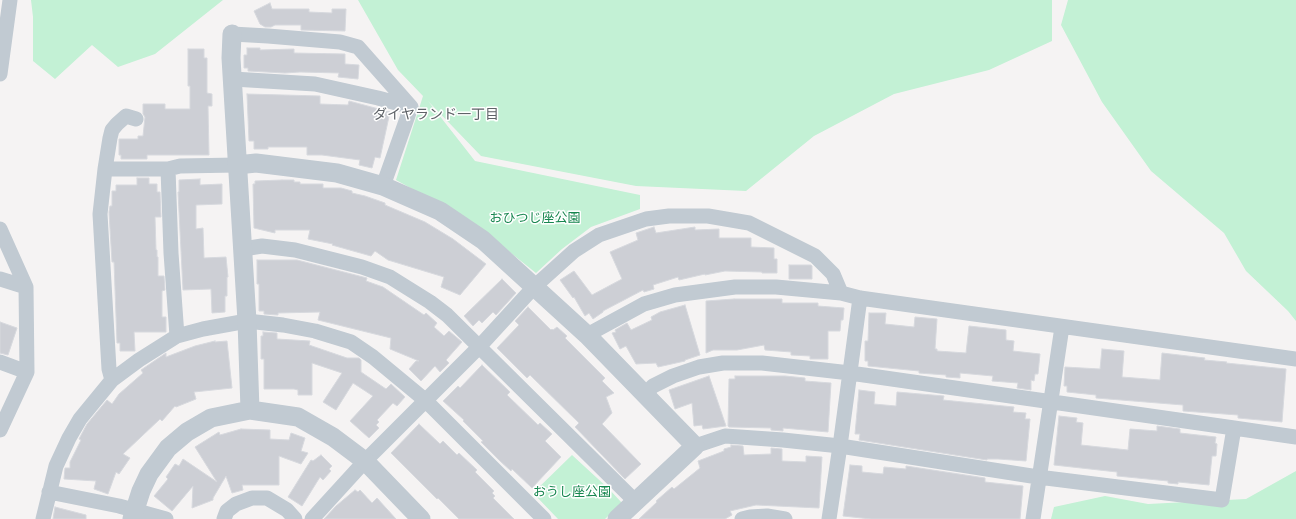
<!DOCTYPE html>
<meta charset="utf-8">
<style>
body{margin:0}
canvas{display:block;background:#f5f3f3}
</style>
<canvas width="1296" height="519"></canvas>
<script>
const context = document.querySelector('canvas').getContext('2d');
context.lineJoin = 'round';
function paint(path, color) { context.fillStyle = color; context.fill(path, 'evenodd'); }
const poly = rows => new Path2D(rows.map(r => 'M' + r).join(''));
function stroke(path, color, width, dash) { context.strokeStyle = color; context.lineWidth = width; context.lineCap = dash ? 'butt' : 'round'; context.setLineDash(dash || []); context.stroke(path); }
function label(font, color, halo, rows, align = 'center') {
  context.font = font + ' Quicksand,"Noto Sans JP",sans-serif'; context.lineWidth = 3; context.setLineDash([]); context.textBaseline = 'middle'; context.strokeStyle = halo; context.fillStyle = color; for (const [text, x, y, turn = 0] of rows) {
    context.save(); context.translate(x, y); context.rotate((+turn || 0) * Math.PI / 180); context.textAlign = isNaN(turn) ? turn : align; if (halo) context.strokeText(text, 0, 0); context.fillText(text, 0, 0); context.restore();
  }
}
const green = poly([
 [31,0,223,0,155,54,118,67,92,45,55,79,33,61,33,17],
 [358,0,1052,0,1052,41,989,70,894,94,814,136,746,191,636,186,481,156,428,101,475,161,640,195,640,209,591,227,562,249,536,273,472,222,396,180,423,96,398,70],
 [1068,0,1296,0,1296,321,1288,311,1246,271,1224,233,1151,171,1102,102,1061,25],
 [572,455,609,489,622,503,605,519,558,519,533,493],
 [1296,471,1296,519,1051,519,1054,507,1105,496,1148,504,1246,499]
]);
const building = poly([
 [270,3,272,9,309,9,309,12,332,13,332,9,346,9,345,31,301,30,301,25,275,25,271,27,265,27,260,24,254,11,270,3],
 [247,48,260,48,260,50,294,49,294,53,345,54,345,64,359,65,358,79,338,77,339,73,300,72,285,73,248,71,248,68,244,68,244,55,247,55,247,48],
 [188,49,204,49,204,58,207,58,207,93,212,94,212,106,208,106,209,155,147,155,147,159,121,159,121,155,119,155,119,139,138,139,138,136,143,136,145,117,143,114,143,104,165,104,165,109,190,109,190,86,188,86,188,49],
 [247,94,320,96,320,104,348,105,349,101,390,112,380,158,375,157,372,168,359,165,360,160,322,155,307,155,307,147,268,147,268,149,254,149,254,141,249,141,247,94],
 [137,178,149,178,149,184,157,184,157,192,160,192,161,217,155,217,156,250,157,250,157,257,158,257,158,276,164,276,165,290,162,291,162,317,166,317,166,332,134,332,135,351,120,351,120,343,117,343,114,262,112,262,109,212,110,206,112,206,112,191,116,191,116,185,137,185,137,178],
 [200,179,200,185,222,184,222,204,196,205,196,229,203,228,204,258,226,257,228,277,227,277,227,296,225,296,225,312,212,313,211,289,183,290,178,192,179,192,179,180,200,179],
 [282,180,294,180,294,182,300,182,300,184,323,184,323,188,341,188,352,191,352,193,365,196,385,203,385,205,425,222,453,239,486,264,460,295,441,287,444,277,388,260,375,251,371,256,332,245,333,244,308,239,310,230,275,230,275,233,254,228,253,184,255,184,255,181,282,180],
 [654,227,656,233,695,227,695,230,719,229,719,238,751,238,751,247,774,248,774,259,777,259,777,273,762,273,762,272,725,271,705,275,705,274,679,280,678,277,653,285,654,289,644,292,643,290,603,311,603,312,593,319,589,313,585,316,574,297,573,298,560,280,574,271,592,295,622,279,610,252,638,240,636,233,654,227],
 [257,260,297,260,367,278,366,281,383,287,424,315,426,313,437,323,434,327,444,336,449,331,462,342,446,360,449,363,440,372,435,366,421,381,409,369,416,361,419,361,390,349,391,338,318,320,320,312,278,313,278,315,264,314,264,311,259,311,259,284,257,284,257,260],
 [789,265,811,265,812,266,812,279,789,279,789,265],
 [502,279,516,293,496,315,493,312,482,323,479,320,473,326,464,316,502,279],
 [734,299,782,299,782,303,818,303,818,306,844,308,843,320,841,320,840,331,828,331,828,359,810,359,810,356,791,355,791,352,765,350,764,345,737,350,713,350,706,353,706,301,734,299],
 [685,305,700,355,685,360,685,361,658,367,656,363,636,364,626,346,620,349,612,333,616,332,615,330,627,323,631,330,652,320,651,317,660,312,685,305],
 [528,307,551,330,552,329,553,330,557,327,567,336,565,338,605,378,602,381,614,393,606,397,612,413,602,424,641,464,625,479,575,427,579,423,530,375,527,378,497,348,519,325,515,321,528,307],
 [869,313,886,313,885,324,914,327,915,317,937,319,935,349,937,349,937,351,966,353,969,326,1006,330,1006,340,1014,341,1013,351,1040,354,1038,374,1035,374,1034,381,1031,380,1031,390,1017,388,1018,383,992,381,993,376,960,373,960,378,946,377,946,375,919,373,919,371,868,366,868,361,865,361,865,341,868,341,869,313],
 [0,322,17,328,8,355,0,353,0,322],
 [263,332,277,333,277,339,310,341,309,345,347,358,359,358,361,360,361,372,386,389,391,384,405,397,397,406,393,403,377,420,379,422,376,425,379,428,369,438,350,421,373,396,353,383,336,410,323,402,342,373,312,363,312,395,298,395,298,390,294,389,264,389,264,359,261,359,261,336,263,336,263,332],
 [215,341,215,342,227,341,232,388,194,392,196,399,176,407,175,406,162,421,160,419,123,454,130,458,119,474,116,472,108,494,94,489,96,481,64,479,65,468,70,468,70,462,81,440,79,439,87,424,107,400,112,404,119,394,143,373,141,370,166,353,166,357,195,346,215,341],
 [1102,349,1124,351,1122,377,1160,380,1162,353,1205,358,1204,360,1227,362,1226,363,1286,369,1282,422,1238,418,1238,415,1183,411,1183,405,1096,398,1096,395,1067,392,1067,386,1064,386,1065,367,1100,369,1102,349],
 [482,365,510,392,507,395,538,425,540,423,552,434,545,441,561,457,532,488,512,469,511,471,500,461,481,442,483,441,463,421,464,420,443,401,458,386,460,388,482,365],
 [709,376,726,426,703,429,702,425,694,426,692,403,675,409,669,390,709,376],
 [735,376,785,376,805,378,805,381,831,383,828,432,783,428,783,431,771,430,771,428,729,427,728,426,729,379,735,379,735,376],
 [859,390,875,392,874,404,896,406,897,392,944,396,943,400,1014,407,1013,412,1026,413,1025,419,1030,419,1026,461,998,459,987,459,987,460,859,440,860,434,855,434,859,390],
 [1059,416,1077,418,1076,422,1083,423,1081,445,1128,450,1130,429,1157,431,1157,426,1180,429,1180,433,1216,437,1215,443,1217,444,1216,456,1212,456,1209,485,1178,482,1178,484,1168,483,1168,481,1117,476,1117,472,1054,465,1059,416],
 [419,424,440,444,443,441,457,455,459,453,477,470,475,472,494,491,492,493,495,496,493,498,514,519,459,519,438,498,437,499,391,453,419,424],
 [241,429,270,430,270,439,289,440,291,433,305,438,301,451,308,453,301,464,279,456,279,485,242,485,243,490,232,493,226,476,213,498,213,500,192,508,193,486,172,511,154,496,168,479,166,477,175,464,179,466,183,459,217,482,195,447,219,432,220,435,241,429],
 [731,445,743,446,744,455,771,454,771,448,782,449,782,461,806,462,806,456,822,457,819,508,756,505,730,511,732,515,725,519,639,519,657,502,656,501,672,487,674,489,700,468,698,461,724,451,724,449,731,447,731,445],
 [321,455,332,466,329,469,331,471,323,480,320,477,302,506,288,497,311,460,313,461,321,455],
 [850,465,862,466,862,472,883,474,884,467,906,469,906,466,985,478,985,482,1023,486,1020,519,871,519,843,516,850,465],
 [355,490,358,492,360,490,372,503,377,498,396,519,324,519,336,506,355,490],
 [55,507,86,515,86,519,53,519,55,507]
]);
const minor = poly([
 [232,34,268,36,340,42,358,47,411,107,383,186],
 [0,74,10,0],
 [233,79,315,84,378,98,411,107],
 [105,169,110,138,112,130,117,124,126,116,136,119],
 [168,169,171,253,177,336],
 [0,229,26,287,27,372,0,430],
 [243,249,262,246,295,250,362,267,390,277,430,302,447,315,635,501],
 [0,279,26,287],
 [587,335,644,304,675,295,735,287,776,287,841,293,860,298,1296,359],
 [0,362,27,372],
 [112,380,109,369,100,214,105,169,168,169,180,166,237,165],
 [645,394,653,386,673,376,699,367,723,363,762,363,850,373,1234,428],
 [695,446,725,436,783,440,840,446,1038,477,1222,500,1234,428,1296,437],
 [49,492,119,506,166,519],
 [43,519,56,466,69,438,80,419,112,380,139,360,177,336,203,329,247,321,283,325,315,331,351,342,373,357,425,400,544,519],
 [224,519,227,511,236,504,252,498,267,498,287,510,295,519],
 [312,519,365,461,479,347,534,287,574,251,599,235,646,219,669,216,708,216,749,223,815,256,833,274,841,293],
 [742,519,750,517,767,516,785,519],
 [829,519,840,446,860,298],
 [1033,519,1062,327]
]);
const tertiary = poly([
 [232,34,231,58,247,321,250,410],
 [237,165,256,163,337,173,383,186,440,211,483,240,587,335,695,446,617,519],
 [132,519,141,491,149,474,168,448,187,432,211,418,250,410,298,417,333,437,365,461,421,519]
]);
const parkNames = [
 ["おひつじ座公園",535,218],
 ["おうし座公園",572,492]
];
const neighbourhoodNames = [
 ["ダイヤランド一丁目",436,115]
];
paint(green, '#c3f1d5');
paint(building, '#cdcfd5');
stroke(building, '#d7d9de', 1);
stroke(minor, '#c1cad2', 15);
stroke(tertiary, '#c1cad2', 19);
label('13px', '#17864f', '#fff', parkNames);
label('14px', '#5f6368', '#fff', neighbourhoodNames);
</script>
